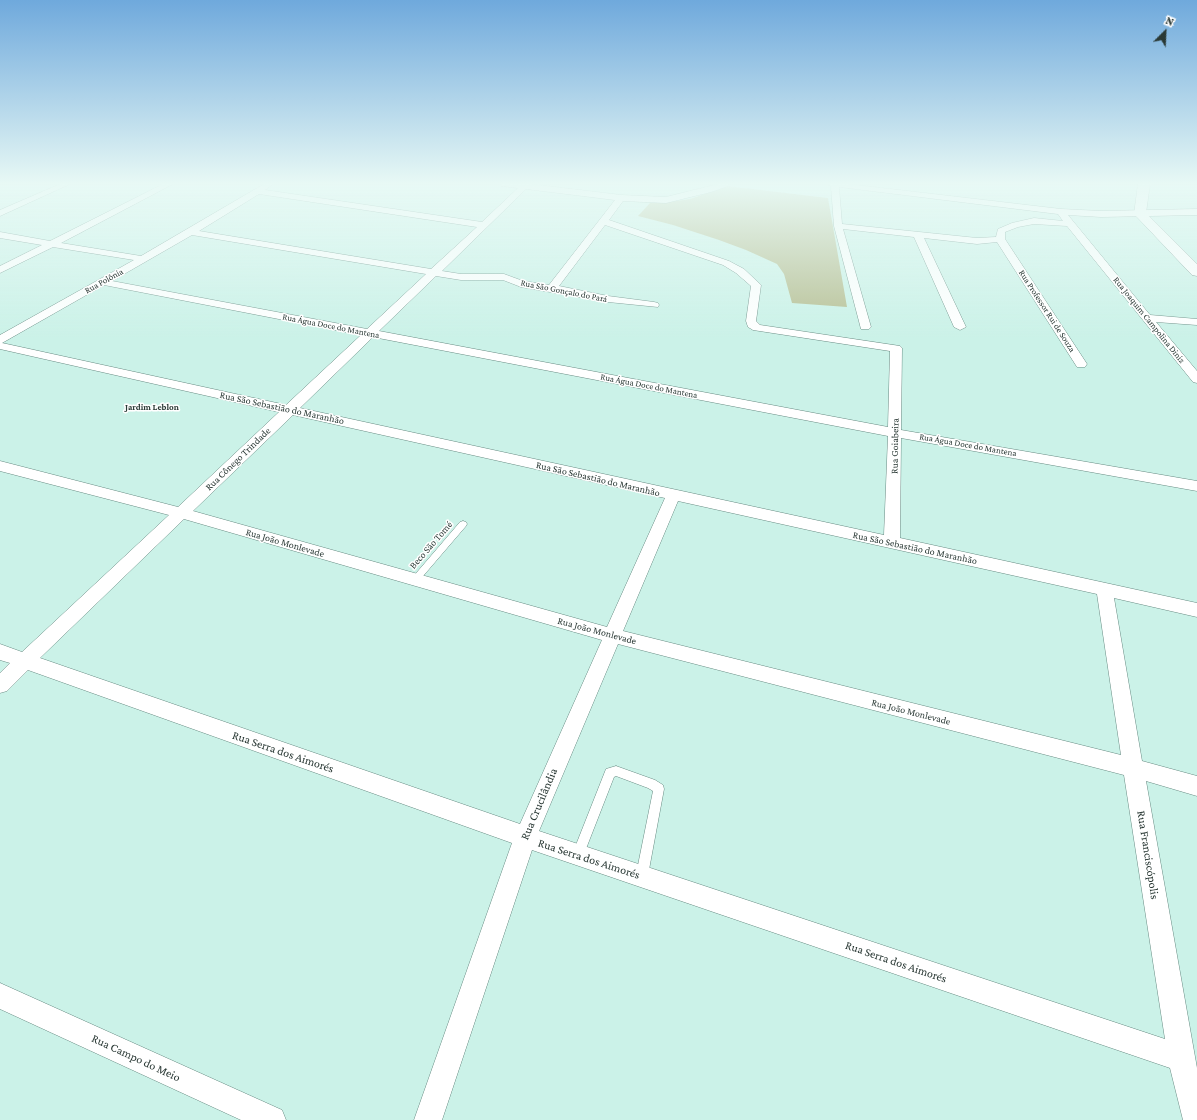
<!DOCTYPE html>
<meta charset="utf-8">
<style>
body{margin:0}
#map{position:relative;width:1197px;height:1120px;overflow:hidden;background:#cbf2e8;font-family:"Crimson Pro",serif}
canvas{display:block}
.north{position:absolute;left:1145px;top:12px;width:40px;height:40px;-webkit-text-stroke:3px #fff;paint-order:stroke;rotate:24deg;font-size:11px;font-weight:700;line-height:16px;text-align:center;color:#2a3935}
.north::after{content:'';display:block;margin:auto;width:14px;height:18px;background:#2a3935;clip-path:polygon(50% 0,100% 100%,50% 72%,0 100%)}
</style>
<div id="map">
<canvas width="1197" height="1120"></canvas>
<div class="north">N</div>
</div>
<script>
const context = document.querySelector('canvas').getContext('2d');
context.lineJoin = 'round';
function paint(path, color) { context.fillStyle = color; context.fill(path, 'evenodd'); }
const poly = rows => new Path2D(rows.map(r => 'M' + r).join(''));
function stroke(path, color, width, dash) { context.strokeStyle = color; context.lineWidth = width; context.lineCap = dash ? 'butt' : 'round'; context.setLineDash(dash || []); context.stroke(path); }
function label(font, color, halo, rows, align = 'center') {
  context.font = font + ' "Crimson Pro",serif'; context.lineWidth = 3; context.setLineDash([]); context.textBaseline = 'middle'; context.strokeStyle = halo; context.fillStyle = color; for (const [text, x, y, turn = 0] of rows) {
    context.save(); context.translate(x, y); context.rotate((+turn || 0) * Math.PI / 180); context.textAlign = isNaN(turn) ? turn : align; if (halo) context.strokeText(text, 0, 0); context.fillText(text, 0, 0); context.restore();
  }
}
const green = poly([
 [727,186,828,198,847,307,792,303,784,274,777,264,746,250,719,240,673,225,638,216,650,203,669,202,690,199]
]);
const lane = poly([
 [463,521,466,522,467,524,466,526,418,582,412,582,411,580,412,578,460,522,463,521],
 [616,766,655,780,663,785,664,789,648,875,646,879,642,881,638,879,636,875,653,791,648,788,616,776,614,777,582,859,578,861,574,859,572,855,606,769,616,766]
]);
const street = poly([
 [60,184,70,184,0,216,0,210,60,184],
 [163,184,173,184,61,243,141,256,264,184,273,184,265,190,482,222,518,188,501,186,500,184,531,184,621,195,666,197,718,184,729,184,728,186,711,192,666,203,623,201,609,220,729,261,744,269,761,285,756,321,760,325,900,346,902,348,901,430,1197,481,1197,491,901,438,900,538,1197,603,1197,617,1114,598,1142,761,1197,776,1197,796,1146,781,1197,1068,1197,1120,1183,1120,1170,1068,532,850,442,1120,414,1120,512,843,28,670,7,691,0,693,0,673,10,663,0,660,0,644,22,652,169,515,0,471,0,461,178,507,279,412,0,349,0,335,134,260,53,247,0,273,0,266,42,245,0,238,0,232,50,241,163,184],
 [526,189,615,200,549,285,523,281,504,274,461,274,442,271,526,189],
 [259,194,477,227,431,269,199,231,259,194],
 [605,225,723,265,736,273,751,286,746,321,748,327,753,330,890,351,888,427,379,331,436,276,461,280,503,280,521,287,608,302,658,307,659,305,658,303,654,302,608,296,559,286,605,225],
 [192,235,426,274,367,329,112,281,192,235],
 [104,285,361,335,286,405,2,343,104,285],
 [373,337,888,436,884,535,300,408,373,337],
 [293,415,665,498,607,627,193,511,293,415],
 [678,501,1097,594,1121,755,623,631,678,501],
 [184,519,602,640,520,824,40,658,184,519],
 [618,644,1124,775,1165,1039,539,831,618,644],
 [827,184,848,184,1061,209,1101,211,1197,209,1197,215,1101,217,1068,215,1150,315,1197,319,1197,325,1156,322,1197,371,1197,383,1193,382,1067,226,1034,224,1018,227,1005,232,1005,239,1087,364,1085,367,1077,367,997,242,977,244,924,238,966,327,960,330,954,327,914,237,843,229,871,327,869,329,861,329,834,226,831,186,827,184],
 [839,187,1058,214,1063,221,1034,218,1012,223,998,229,996,237,977,238,842,224,839,187],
 [0,983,282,1110,286,1120,241,1120,0,1009,0,983]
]);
const secondary = poly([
 [1138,184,1150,184,1146,213,1197,264,1197,276,1192,275,1134,214,1138,184]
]);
const farStreetnames = [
 ["Rua Polônia",104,281,-29],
 ["Rua São Gonçalo do Pará",564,291,11],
 ["Rua Professor Rui de Souza",1047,311,57],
 ["Rua Joaquim Campolina Diniz",1149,320,51],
 ["Rua Água Doce do Mantena",331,326,11],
 ["Rua Água Doce do Mantena",649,386,11],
 ["Rua Água Doce do Mantena",968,445,10]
];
const farNeighbourhoodnames = [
 ["Jardim Leblon",152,407]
];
const streetNames = [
 ["Rua São Sebastião do Maranhão",282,408,12],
 ["Rua Goiabeira",895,446,-89],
 ["Rua Cônego Trindade",238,459,-44],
 ["Rua São Sebastião do Maranhão",598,479,13],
 ["Rua João Monlevade",285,543,16],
 ["Beco São Tomé",431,545,-49],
 ["Rua São Sebastião do Maranhão",915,548,12],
 ["Rua João Monlevade",597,631,15],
 ["Rua João Monlevade",911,712,14]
];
const nearStreetnames = [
 ["Rua Serra dos Aimorés",283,752,19],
 ["Rua Crucilândia",539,804,-67],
 ["Rua Franciscópolis",1148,855,81],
 ["Rua Serra dos Aimorés",589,859,18],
 ["Rua Serra dos Aimorés",896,962,19],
 ["Rua Campo do Meio",136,1058,25]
];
paint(green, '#b6be92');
stroke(lane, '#688b83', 1);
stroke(street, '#688b83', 1);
stroke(secondary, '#688b83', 1);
paint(lane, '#fff');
paint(street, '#fff');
paint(secondary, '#fff');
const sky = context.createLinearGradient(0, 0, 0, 340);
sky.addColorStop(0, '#6fa9dc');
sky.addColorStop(0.54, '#e8f9f5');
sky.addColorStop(1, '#e8f9f500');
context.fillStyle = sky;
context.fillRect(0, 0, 1197, 340);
label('9px', '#2a3935', '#fff', farStreetnames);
label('bold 9px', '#2a3935', '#fff', farNeighbourhoodnames);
label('10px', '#2a3935', '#fff', streetNames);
label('12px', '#2a3935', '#fff', nearStreetnames);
</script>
